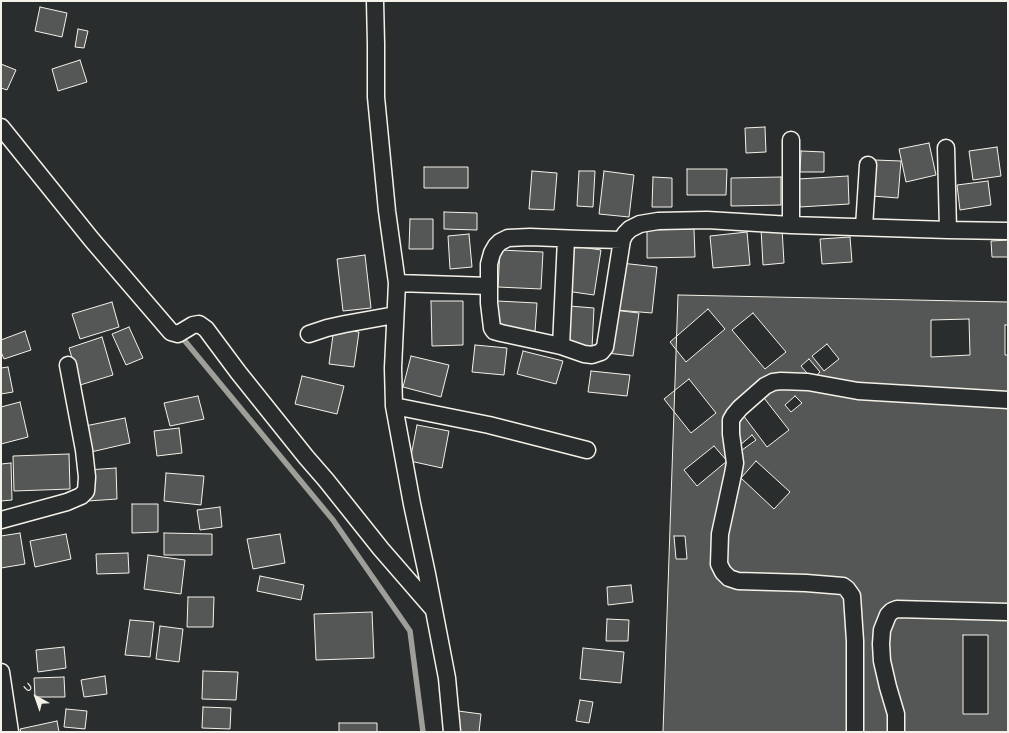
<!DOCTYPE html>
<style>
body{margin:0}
#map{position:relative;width:1009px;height:733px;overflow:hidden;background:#2a2d2e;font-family:"Comic Neue",sans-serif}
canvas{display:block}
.frame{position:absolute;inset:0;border:2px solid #f4f1e8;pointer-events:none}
.north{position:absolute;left:16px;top:677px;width:40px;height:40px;-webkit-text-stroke:3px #2a2d2e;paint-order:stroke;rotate:320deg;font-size:11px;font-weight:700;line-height:16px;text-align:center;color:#f4f1e8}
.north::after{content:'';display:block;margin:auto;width:14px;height:18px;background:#f4f1e8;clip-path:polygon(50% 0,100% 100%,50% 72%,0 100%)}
</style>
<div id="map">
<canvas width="1009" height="733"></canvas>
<div class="frame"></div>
<div class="north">U</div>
</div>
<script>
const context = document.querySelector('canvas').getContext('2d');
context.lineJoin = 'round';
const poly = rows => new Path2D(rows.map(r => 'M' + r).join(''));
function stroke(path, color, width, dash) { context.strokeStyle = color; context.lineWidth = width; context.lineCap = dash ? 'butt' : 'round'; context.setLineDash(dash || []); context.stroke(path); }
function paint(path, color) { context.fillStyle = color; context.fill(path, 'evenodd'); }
const stream = poly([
 [180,335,333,520,410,631,423,732]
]);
const building = poly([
 [40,7,67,13,62,37,35,31,40,7],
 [78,29,88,31,84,48,75,47,78,29],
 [80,60,87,82,58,91,52,69,80,60],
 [1,64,16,70,7,90,1,88,1,64],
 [765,127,766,152,746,153,745,128,765,127],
 [929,143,936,175,906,182,899,149,929,143],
 [997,147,1001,176,973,180,969,151,997,147],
 [801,151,824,152,824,172,800,172,801,151],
 [875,160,901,161,898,198,872,196,875,160],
 [424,167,468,167,468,188,424,188,424,167],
 [687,169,727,169,726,195,687,195,687,169],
 [532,171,557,173,554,210,529,209,532,171],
 [579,171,595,171,593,207,577,206,579,171],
 [604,171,634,175,629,217,599,214,604,171],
 [848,176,849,204,800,207,798,179,848,176],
 [653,177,672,178,672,207,652,207,653,177],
 [781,177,781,205,731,206,731,178,781,177],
 [988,181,991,205,960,210,957,185,988,181],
 [444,212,477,213,477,230,444,229,444,212],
 [410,219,433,219,433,249,409,249,410,219],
 [782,228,784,263,763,265,761,229,782,228],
 [694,229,695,257,647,258,647,230,694,229],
 [747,232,750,265,713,268,710,236,747,232],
 [469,234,472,267,450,269,448,236,469,234],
 [850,237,852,262,822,264,820,239,850,237],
 [1008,240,1008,257,992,257,991,241,1008,240],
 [573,246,601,250,594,295,566,291,573,246],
 [500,250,543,252,541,289,498,287,500,250],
 [365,255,371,308,343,311,337,259,365,255],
 [621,263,657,267,652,313,616,310,621,263],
 [678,295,1008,302,1008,732,663,732,678,295],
 [431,301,463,301,463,345,432,346,431,301],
 [497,301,537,303,535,332,495,329,497,301],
 [112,302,119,327,80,339,72,314,112,302],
 [569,306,594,308,592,348,567,347,569,306],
 [708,309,725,329,686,362,670,342,708,309],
 [613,310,639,313,633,356,607,353,613,310],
 [753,313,786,352,765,369,732,330,753,313],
 [969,319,970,355,931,357,931,320,969,319],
 [1005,325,1008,325,1008,355,1005,355,1005,325],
 [129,327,143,358,126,365,112,334,129,327],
 [334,328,359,332,354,367,329,364,334,328],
 [25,331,31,350,4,359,1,352,1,340,25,331],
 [102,337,113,375,80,385,69,348,102,337],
 [827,344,839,359,824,371,812,356,827,344],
 [475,345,507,348,504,375,472,372,475,345],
 [523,351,563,361,556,384,517,374,523,351],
 [411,356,449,365,441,397,403,387,411,356],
 [809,359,820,372,812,379,801,366,809,359],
 [8,367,13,392,1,394,1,368,8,367],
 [591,371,630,375,627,396,588,392,591,371],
 [302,376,344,386,337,414,295,404,302,376],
 [689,379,716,413,691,433,664,399,689,379],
 [198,396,204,419,170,426,164,403,198,396],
 [795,396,802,403,791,412,785,405,795,396],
 [764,398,789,430,767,447,743,415,764,398],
 [20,402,28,437,1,444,1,407,20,402],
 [125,418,130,443,91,452,85,426,125,418],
 [417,425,449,431,442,468,410,461,417,425],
 [179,428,182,453,157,456,154,431,179,428],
 [752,435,756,440,742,450,739,446,752,435],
 [714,446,727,461,697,486,684,470,714,446],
 [69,454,70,489,14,491,13,456,69,454],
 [756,461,790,492,774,509,741,478,756,461],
 [11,463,12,500,1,501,1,464,11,463],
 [116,468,117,499,88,501,87,470,116,468],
 [166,473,204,476,201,505,164,501,166,473],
 [132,504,158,504,158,532,132,533,132,504],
 [220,507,222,527,200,530,197,510,220,507],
 [20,533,25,564,1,568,1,536,20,533],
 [164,533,212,534,212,555,164,555,164,533],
 [66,534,71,559,35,567,30,541,66,534],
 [280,534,285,563,253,569,247,539,280,534],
 [674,536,685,536,687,559,676,559,674,536],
 [128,553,129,573,97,574,96,554,128,553],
 [148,555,185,560,181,594,144,589,148,555],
 [260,576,304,585,301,600,257,591,260,576],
 [631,585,633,602,608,605,607,587,631,585],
 [188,597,214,597,213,627,187,627,188,597],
 [372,612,374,658,316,660,314,614,372,612],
 [607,619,629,620,628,641,606,641,607,619],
 [130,620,154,622,150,657,125,655,130,620],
 [160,626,183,629,179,662,156,659,160,626],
 [963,635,988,635,988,714,963,714,963,635],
 [64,647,66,668,38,672,36,650,64,647],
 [583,648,624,652,621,683,580,679,583,648],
 [203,671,238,672,236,700,202,699,203,671],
 [105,676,107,694,84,697,81,680,105,676],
 [64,677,65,697,35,697,34,678,64,677],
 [580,700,593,702,589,723,576,721,580,700],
 [203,707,231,708,230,729,202,728,203,707],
 [66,709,87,711,85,729,64,727,66,709],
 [458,711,481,714,479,732,459,732,458,711],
 [57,721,59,732,21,732,20,729,57,721],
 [339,723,377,723,377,732,339,732,339,723]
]);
const street = poly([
 [375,1,376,44,376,97,387,211,397,283,393,368,394,406,412,504,427,574,447,678,452,732],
 [1,127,92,240,171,332,178,334,193,325,199,324,206,329,238,372,306,457,326,480,381,549,434,610],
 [946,148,948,230],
 [791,225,791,140],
 [864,227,868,165],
 [622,240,605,347,601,352,592,355,584,354,561,346,501,333,494,331,492,328,489,303,489,264,492,253,496,246,500,242,508,238,530,237,581,239,622,240,625,234,630,229,640,224,658,221,707,220,791,225,948,230,1008,231],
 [397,283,489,286],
 [309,334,327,328,345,324,395,315],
 [561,346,566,239],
 [394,406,489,425,587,450],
 [1,520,67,502,81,496,86,491,87,477,84,450,68,365],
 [1,672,10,732],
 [855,732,855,641,852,596,847,589,843,586,806,583,738,581,729,578,723,572,719,564,720,534,733,474,735,463,731,434,731,420,734,415,740,408,765,386,773,382,781,381,808,382,858,391,1008,400],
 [896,732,896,714,888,687,882,661,881,644,882,630,888,615,892,611,897,609,1008,612]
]);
stroke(stream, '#9f9f9a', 5.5);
paint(building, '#555756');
stroke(building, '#f4f1e8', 1);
stroke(street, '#f4f1e8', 19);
stroke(street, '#2a2d2e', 16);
</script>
